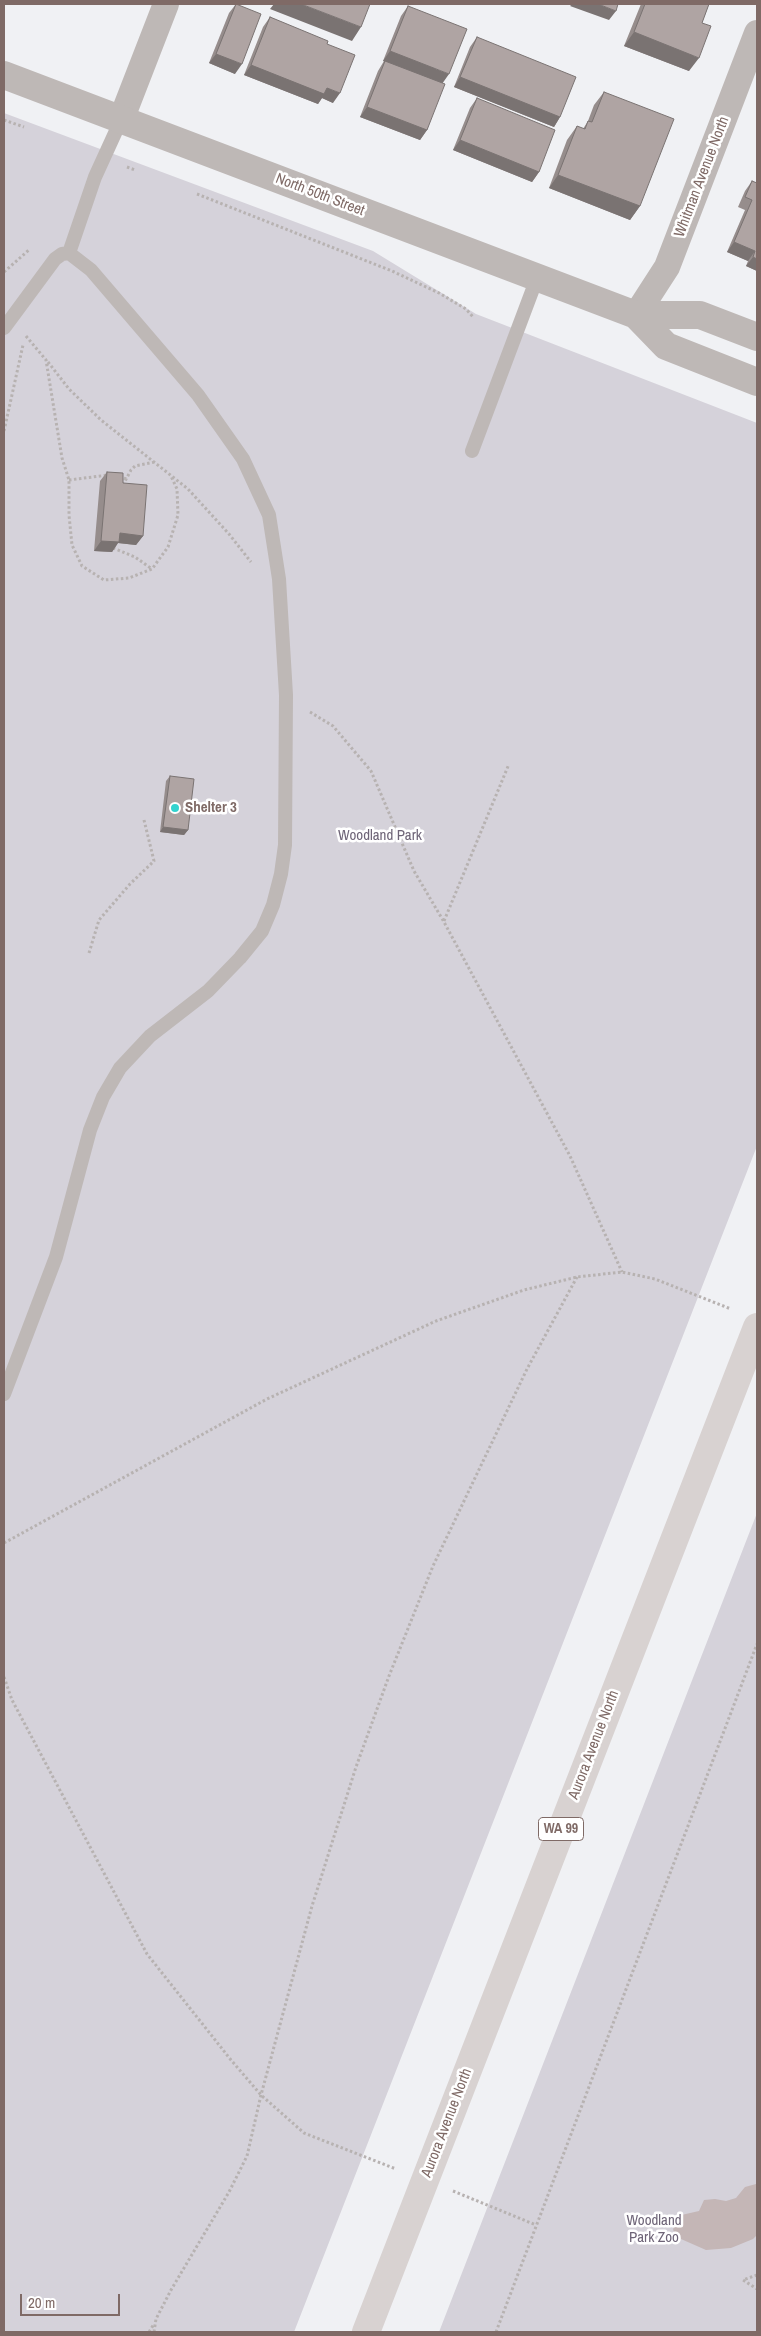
<!DOCTYPE html>
<style>
body{margin:0}
#map{position:relative;width:761px;height:2336px;overflow:hidden;background:#f0f1f4;font-family:"Archivo Narrow",sans-serif}
canvas{display:block}
.frame{position:absolute;inset:0;border:5px solid #7f6a66;pointer-events:none}
.scale{position:absolute;left:20px;top:2294px;width:100px;height:22px;box-sizing:border-box;border:2px solid #7f6a66;border-top:0;padding-left:6px;font-size:15px;line-height:18px;white-space:nowrap;color:#7f6a66;-webkit-text-stroke:4px #fff;paint-order:stroke}
</style>
<div id="map">
<canvas width="761" height="2336"></canvas>
<div class="frame"></div>
<div class="scale">20 m</div>
</div>
<script>
const context = document.querySelector('canvas').getContext('2d');
context.lineJoin = 'round';
function paint(path, color) { context.fillStyle = color; context.fill(path, 'evenodd'); }
const poly = rows => new Path2D(rows.map(r => 'M' + r).join(''));
function stroke(path, color, width, dash) { context.strokeStyle = color; context.lineWidth = width; context.lineCap = dash ? 'butt' : 'round'; context.setLineDash(dash || []); context.stroke(path); }
function label(font, color, halo, rows, align = 'center') {
  context.font = font + ' "Archivo Narrow",sans-serif'; context.lineWidth = 5; context.setLineDash([]); context.textBaseline = 'middle'; context.strokeStyle = halo; context.fillStyle = color; for (const [text, x, y, turn = 0] of rows) {
    context.save(); context.translate(x, y); context.rotate((+turn || 0) * Math.PI / 180); context.textAlign = isNaN(turn) ? turn : align; if (halo) context.strokeText(text, 0, 0); context.fillText(text, 0, 0); context.restore();
  }
}
const green = poly([
 [4,113,373,251,476,314,757,423,757,1146,294,2332,4,2332],
 [757,1513,757,2332,439,2332]
]);
const water = poly([
 [756,2184,757,2235,753,2239,731,2248,706,2250,681,2239,673,2230,677,2216,699,2211,704,2200,715,2199,726,2201,736,2198,745,2187]
]);
const path = poly([
 [4,120,24,127],
 [127,167,135,170],
 [197,194,392,271,439,293,466,309,474,318],
 [4,272,30,249],
 [26,336,46,360,62,458,69,480,69,515,72,545,82,566,104,580,129,578,152,569,168,547,178,515,177,489,171,476],
 [48,362,69,389,101,420,188,489,229,534,251,562],
 [4,431,23,345],
 [119,477,127,479],
 [69,480,108,475],
 [123,485,131,470,135,466,155,462],
 [113,548,135,557,152,569],
 [310,712,333,726,371,771,414,871,444,922,570,1156,622,1272],
 [444,921,509,764],
 [89,953,99,920,130,884,154,861,144,820],
 [4,1543,267,1399,436,1321,524,1290,577,1277,622,1272,655,1279,731,1309],
 [4,1677,12,1700,147,1954,231,2060,261,2095,304,2133,396,2169],
 [453,2191,536,2225],
 [757,2275,743,2280,757,2289],
 [149,2332,154,2324],
 [154,2332,156,2319,171,2290,229,2192,247,2156,261,2095,312,1906,356,1767,389,1676,433,1566,527,1369,577,1277],
 [496,2332,757,1644]
]);
const service = poly([
 [69,253,95,177,121,120],
 [4,328,55,259,62,254,69,253,91,270,198,395,243,459,269,515,279,579,286,695,285,845,281,874,273,905,262,931,240,958,208,991,150,1036,120,1068,103,1097,90,1130,56,1257,4,1394],
 [472,451,537,278]
]);
const minor = poly([
 [121,120,166,4],
 [636,315,667,267,757,33]
]);
const tertiary = poly([
 [4,75,636,315,700,315,757,337],
 [636,315,666,346,757,382]
]);
const trunk = poly([
 [366,2332,757,1327]
]);
const wall = poly([
 [236,4,235,74,209,63,229,13],
 [641,4,709,4,702,23,689,71,624,46],
 [408,6,442,83,427,130,420,140,360,117,378,71,384,61,383,61,401,16],
 [270,17,327,44,333,103,322,98,318,104,244,75,263,27],
 [477,37,560,117,554,127,454,87,470,47],
 [604,92,640,206,630,220,549,188,567,140,577,126,583,129,588,121,594,105],
 [477,98,539,172,532,182,453,150,470,108],
 [752,181,756,183,757,182,757,271,746,266,748,261,727,252,745,210,738,207,745,191],
 [107,472,123,483,143,536,136,545,118,543,112,552,94,551,100,481],
 [170,776,188,830,184,835,160,832,166,781]
]);
const shadedWall = poly([
 [274,4,301,4,361,27,352,41,270,9],
 [572,4,598,4,616,11,609,20,570,6],
 [634,32,699,58,689,71,624,46],
 [390,51,449,74,442,84,383,61],
 [216,54,242,64,235,74,209,63],
 [251,65,327,88,340,93,333,103,322,98,318,104,244,75],
 [460,77,560,117,554,127,454,87],
 [367,107,427,130,420,140,360,117],
 [460,140,539,172,532,182,453,150],
 [558,175,640,206,630,220,549,188],
 [734,242,755,251,748,261,727,252],
 [753,257,757,259,757,271,746,266],
 [120,533,143,536,136,545,118,543,112,552,94,551,101,541],
 [163,827,188,830,184,835,160,832]
]);
const building = poly([
 [236,4,261,14,242,64,216,54,236,4],
 [301,4,370,4,361,27,301,4],
 [598,4,618,4,616,11,598,4],
 [645,4,709,4,702,23,711,26,699,58,634,32,645,4],
 [408,6,467,29,449,74,390,51,408,6],
 [270,17,328,41,327,44,355,55,340,93,327,88,324,94,251,65,270,17],
 [477,37,576,77,560,117,460,77,477,37],
 [385,61,445,84,427,130,367,107,385,61],
 [604,92,674,119,640,206,558,175,577,126,585,129,588,121,592,122,604,92],
 [477,98,555,130,539,172,460,140,477,98],
 [752,181,757,183,757,259,753,257,755,251,734,242,752,200,745,197,752,181],
 [107,472,123,473,123,483,147,485,143,536,120,533,119,542,101,541,107,472],
 [170,776,194,779,188,830,163,827,170,776]
]);
const markers = [
 [175,808,5,"#32d3cf"]
];
const shields = [
 [561,1829,45]
];
const shieldNames = [
 ["WA 99",561,1829]
];
const streetNames = [
 ["Whitman Avenue North",702,177,-69],
 ["North 50th Street",320,195,21],
 ["Aurora Avenue North",594,1745,-69],
 ["Aurora Avenue North",447,2123,-69]
];
const poiNames = [
 ["Shelter 3",185,808]
];
const parkNames = [
 ["Woodland Park",380,836],
 ["Woodland",654,2221],
 ["Park Zoo",654,2238]
];
paint(green, '#d5d2da');
paint(water, '#c4b6b6');
stroke(path, '#b7b2b1', 3, [2.5, 2.5]);
stroke(service, '#beb8b6', 14);
stroke(minor, '#beb8b6', 26);
stroke(tertiary, '#beb8b6', 28);
stroke(trunk, '#d8d2d1', 28);
paint(wall, '#968d8c');
paint(shadedWall, '#7a7372');
paint(building, '#afa4a3');
stroke(building, '#7a7372', 1);
for (const [x, y, r, color] of markers) { const dot = new Path2D(); dot.arc(x, y, r, 0, 2 * Math.PI); context.fillStyle = color; context.fill(dot); stroke(dot, '#fff', 2); }
for (const [x, y, w] of shields) { const box = new Path2D(); box.roundRect(x - w / 2, y - 11.5, w, 23, 4); context.fillStyle = '#fff'; context.fill(box); stroke(box, '#7f6a66', 1); }
label('bold 14px', '#7f6a66', null, shieldNames);
label('15px', '#7f6a66', '#fff', streetNames);
label('bold 15px', '#7f6a66', '#fff', poiNames, 'left');
label('15px', '#6e6477', '#fff', parkNames);
</script>
